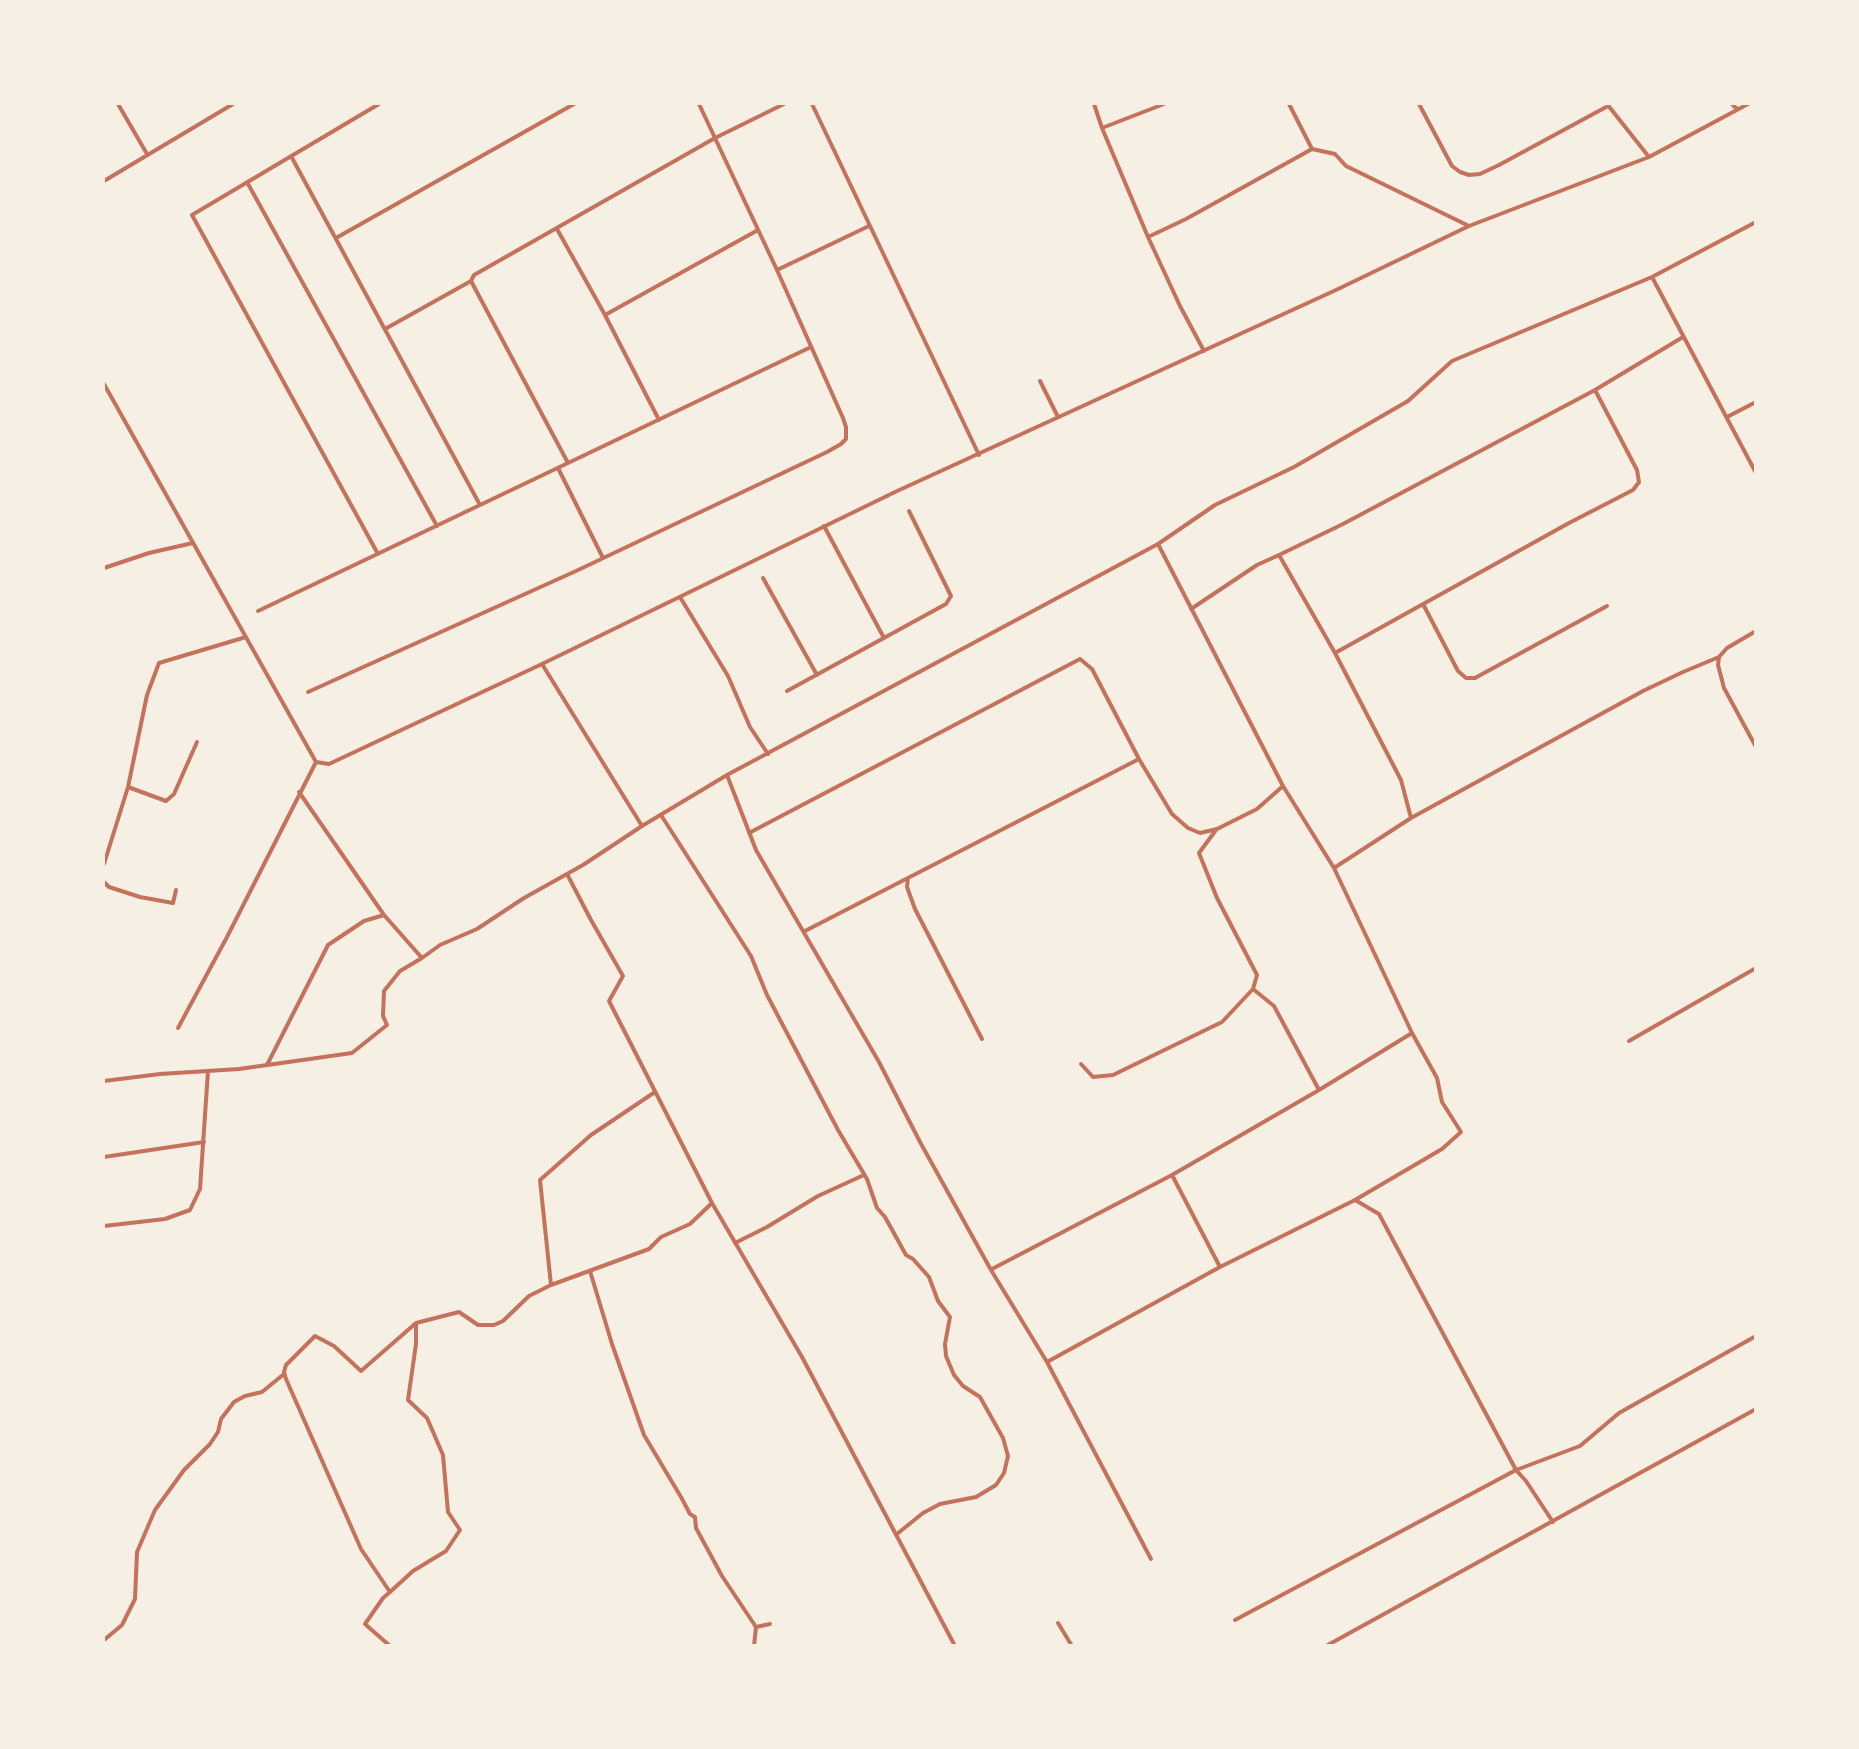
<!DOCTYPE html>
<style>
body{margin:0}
#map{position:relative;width:1859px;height:1749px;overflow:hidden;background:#f6efe4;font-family:Rubik,sans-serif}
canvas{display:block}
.frame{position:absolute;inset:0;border:105px solid #f6efe4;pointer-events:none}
</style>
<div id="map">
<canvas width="1859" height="1749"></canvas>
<div class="frame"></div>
</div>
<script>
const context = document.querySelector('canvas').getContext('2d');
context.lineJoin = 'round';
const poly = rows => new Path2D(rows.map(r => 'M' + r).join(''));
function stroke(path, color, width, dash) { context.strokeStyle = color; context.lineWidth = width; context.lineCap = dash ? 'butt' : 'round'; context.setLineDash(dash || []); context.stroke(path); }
const minor = poly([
 [118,104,147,154],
 [784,104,715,138,474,275,471,281,568,463,811,347],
 [812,104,979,455],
 [1094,104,1102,128,1148,237,1180,306,1204,351],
 [1289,104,1312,149],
 [1419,104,1452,166,1460,172,1469,175,1480,174,1499,165,1608,106],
 [1607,104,1649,157],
 [1732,104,1737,109],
 [1102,128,1164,104],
 [291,156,480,505],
 [104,181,233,104],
 [247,182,437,526],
 [557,229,605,315,659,420],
 [1148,237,1186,219,1312,149,1335,154,1346,166,1469,226],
 [336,238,574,104],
 [777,270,869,226],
 [1652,277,1756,473],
 [605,315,758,230],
 [385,329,471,281],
 [1040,381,1058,417],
 [104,384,316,762,329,764,542,664,895,492,1336,290,1469,226,1649,157,1748,104],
 [1727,417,1756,402],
 [558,468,603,558],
 [824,526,884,638],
 [378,554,192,215,379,104],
 [1279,555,1343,524,1595,390,1683,337],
 [104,568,149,553,193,543],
 [763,578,817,675],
 [680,597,728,676,750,727,768,754],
 [1423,604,1458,671,1466,678,1475,678,1607,606],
 [1191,609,1257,565,1279,555,1335,653,1401,780,1411,818],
 [258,611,568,463],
 [1335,653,1569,523,1633,490,1639,482,1637,470,1595,390],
 [1719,657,1718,665,1724,688,1756,747],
 [542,664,642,826],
 [787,691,946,604,951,596,909,511],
 [308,692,576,571,827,452,841,444,846,439,846,427,843,418,777,270,699,104],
 [727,775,756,850,879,1062,920,1142,991,1270,1047,1362],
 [128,787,166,801,174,794,197,742],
 [299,792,384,915,422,958,440,945,477,929,524,898,583,865,642,826,727,775,1158,544,1215,505,1294,467,1408,401,1452,361,1652,277,1756,222],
 [661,815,751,956,767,995,838,1130,867,1179,877,1208,885,1217,906,1255,913,1259,929,1277,938,1301,950,1317,945,1344,946,1356,954,1375,963,1386,980,1397,1003,1438,1008,1456,1004,1473,996,1485,976,1497,940,1504,923,1513,897,1534],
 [749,833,1080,659,1092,669,1139,759,1172,814,1188,828,1200,833,1217,829,1257,809,1283,786],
 [104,864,128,787,147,695,159,663,246,637],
 [1334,868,1411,818,1643,691,1683,672,1719,657,1727,648,1756,631],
 [567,874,591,920,623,976,609,1001,712,1203,802,1357,955,1646],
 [908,878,907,887,915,909,982,1039],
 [104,882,109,887,140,897,173,903,176,890],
 [805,931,1139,759],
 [1253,989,1274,1006,1319,1090],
 [178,1028,227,937,316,762],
 [1629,1041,1756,968],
 [1081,1064,1093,1077,1113,1075,1222,1022,1253,989,1257,975,1217,898,1199,853,1216,830],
 [267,1065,328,945,364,921,384,915],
 [104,1081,160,1074,239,1069,352,1053,387,1025,383,1016,384,991,400,971,422,958],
 [104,1157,204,1142],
 [1172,1175,1220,1267],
 [1355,1200,1379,1214,1516,1470,1526,1481,1553,1522],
 [104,1226,165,1219,190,1210,200,1189,208,1071],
 [735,1243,767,1227,818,1196,864,1175],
 [992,1269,1172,1175,1319,1090,1412,1033],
 [590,1271,612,1344,644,1435,681,1497,690,1514,695,1517,696,1528,722,1576,756,1627,754,1646],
 [551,1285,540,1180,591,1135,655,1092],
 [1151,1559,1047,1362,1220,1267,1355,1200,1442,1149,1461,1132,1442,1102,1437,1078,1412,1033,1334,868,1283,786,1158,544],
 [390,1592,413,1571,446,1551,460,1530,448,1512,443,1455,427,1418,408,1400,416,1344,416,1324],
 [1235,1620,1516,1470,1580,1446,1619,1413,1756,1336],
 [1058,1623,1072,1646],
 [756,1627,770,1624],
 [104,1640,122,1625,135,1599,137,1552,155,1510,184,1470,210,1444,218,1432,221,1419,234,1402,245,1396,262,1392,284,1374],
 [390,1646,365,1624,383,1598,390,1592,361,1549,286,1379,284,1372,286,1365,315,1336,334,1346,361,1371,416,1323,459,1312,478,1325,494,1325,503,1321,529,1296,551,1285,649,1249,661,1237,690,1224,712,1203],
 [1326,1646,1756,1409]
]);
stroke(minor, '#c5725c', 4);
</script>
